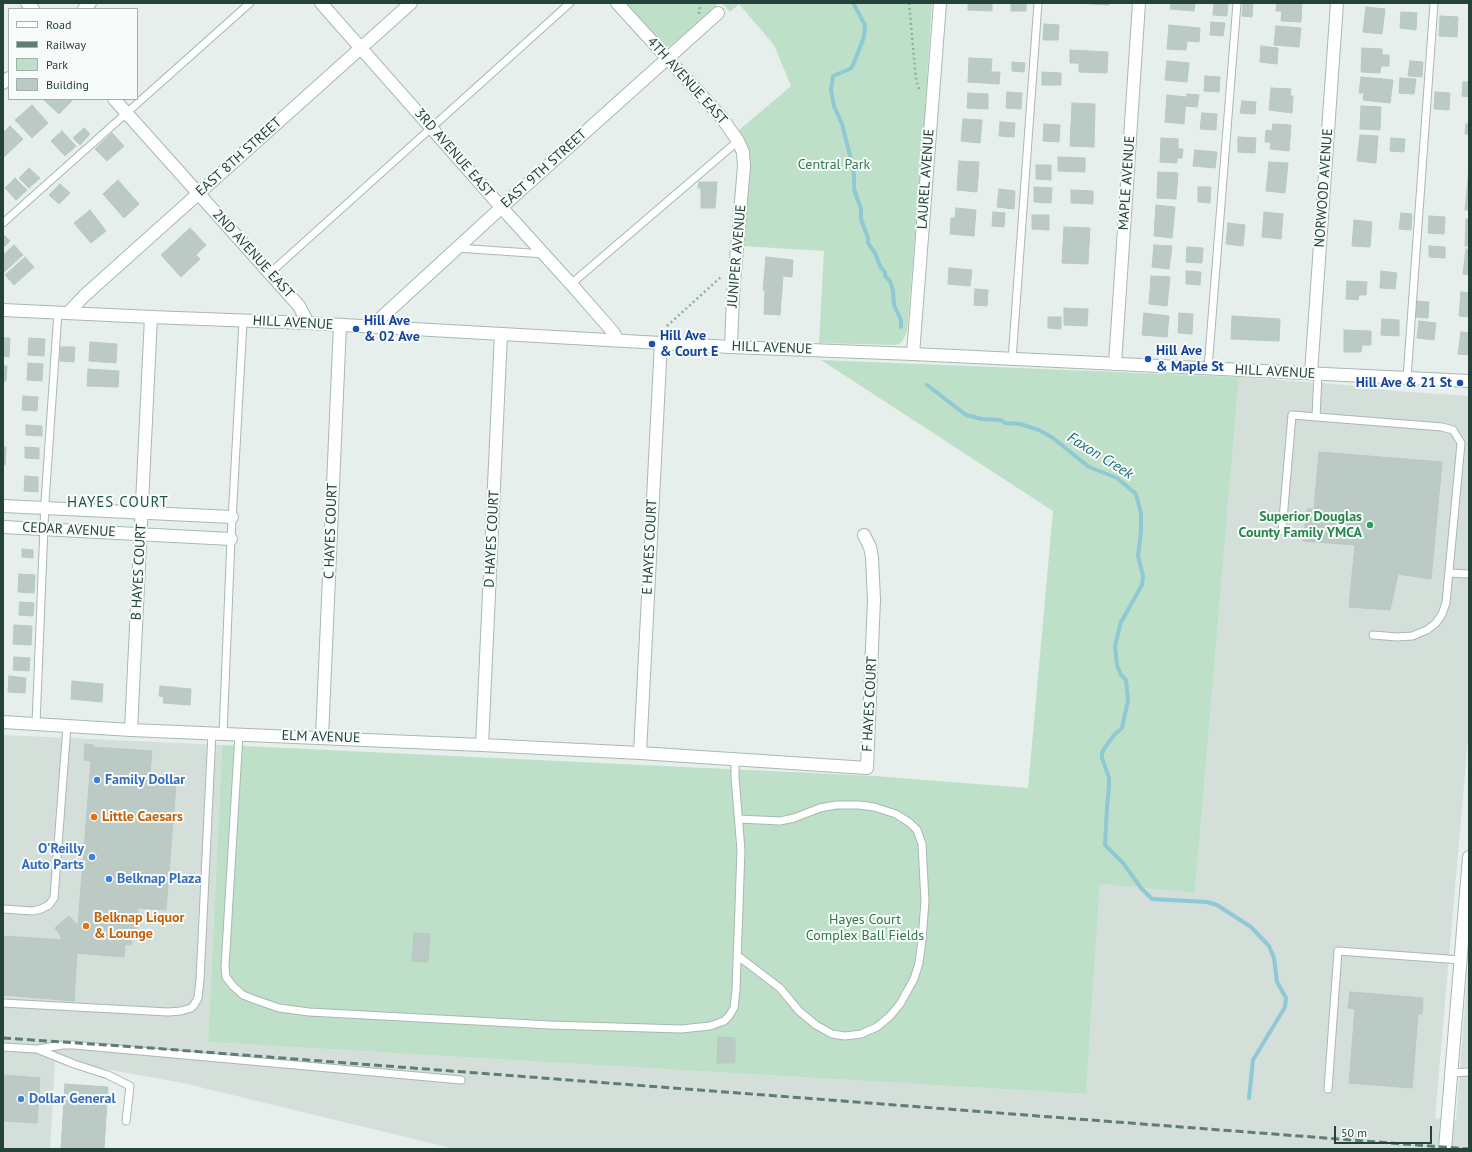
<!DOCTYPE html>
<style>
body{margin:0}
#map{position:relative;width:1472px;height:1152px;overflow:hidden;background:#e6efeb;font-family:"PT Sans",sans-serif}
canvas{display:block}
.frame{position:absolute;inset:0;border:4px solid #24423a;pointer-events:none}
.legend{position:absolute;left:8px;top:8px;width:130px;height:92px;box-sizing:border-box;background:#f7fbf9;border:1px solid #a3b1ad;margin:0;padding:5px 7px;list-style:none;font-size:12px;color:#24423a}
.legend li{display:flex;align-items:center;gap:8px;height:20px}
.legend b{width:20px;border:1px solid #a3b1ad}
.scale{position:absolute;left:1334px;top:1126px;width:98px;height:18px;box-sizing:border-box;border:2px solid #24423a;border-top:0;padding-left:5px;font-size:12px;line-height:14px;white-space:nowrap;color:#24423a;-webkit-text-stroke:3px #f7fbf9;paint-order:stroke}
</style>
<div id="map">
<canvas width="1472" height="1152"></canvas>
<div class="frame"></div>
<ul class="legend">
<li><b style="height:5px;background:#fff"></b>Road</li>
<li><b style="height:5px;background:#5f7d75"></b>Railway</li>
<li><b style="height:11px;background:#bfe0c8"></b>Park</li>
<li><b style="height:11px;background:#bbcac4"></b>Building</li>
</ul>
<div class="scale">50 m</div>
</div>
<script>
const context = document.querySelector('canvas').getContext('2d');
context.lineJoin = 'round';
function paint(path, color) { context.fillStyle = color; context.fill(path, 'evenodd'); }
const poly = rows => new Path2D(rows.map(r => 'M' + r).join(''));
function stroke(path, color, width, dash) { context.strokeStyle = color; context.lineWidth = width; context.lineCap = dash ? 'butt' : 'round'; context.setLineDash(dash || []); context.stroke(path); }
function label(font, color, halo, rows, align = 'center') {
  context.font = font + ' "PT Sans",sans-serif'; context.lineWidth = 4; context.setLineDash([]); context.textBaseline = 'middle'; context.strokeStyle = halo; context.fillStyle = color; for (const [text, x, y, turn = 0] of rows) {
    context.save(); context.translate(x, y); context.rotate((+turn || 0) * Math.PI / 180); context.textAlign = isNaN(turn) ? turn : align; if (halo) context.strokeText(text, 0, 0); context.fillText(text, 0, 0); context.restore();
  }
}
const built = poly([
 [1239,377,1346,385,1395,391,1469,396,1469,727,1435,1118,1456,1120,1469,954,1469,1149,455,1149,183,1083,55,1060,50,1149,3,1149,3,735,222,745,208,1042,1086,1094,1100,884,1195,893]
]);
const green = poly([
 [624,3,719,3,676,41,670,46,665,47],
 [722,3,932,3,922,155,907,331,903,340,899,344,895,345,819,343,824,251,741,246,748,149,745,140,738,131,791,86,774,45,739,4,730,12],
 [821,360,1239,377,1195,893,1100,884,1086,1094,208,1042,222,745,875,776,1028,788,1053,511]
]);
const stream = poly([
 [853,3,865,25,864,37,853,65,850,69,833,76,831,90,834,106,842,124,850,155,854,175,854,189,861,209,861,219,868,238,868,243,875,253,881,268,885,272,885,276,890,281,893,291,894,305,901,320,901,327],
 [927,385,966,415,982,419,1001,420,1005,423,1020,424,1039,430,1053,438,1089,467,1117,478,1136,494,1141,513,1141,532,1138,556,1143,576,1142,585,1121,622,1115,646,1117,665,1121,675,1126,680,1128,700,1122,728,1114,735,1104,749,1102,753,1102,758,1109,778,1109,787,1107,807,1105,845,1123,863,1141,888,1152,899,1207,902,1217,905,1251,927,1269,946,1274,958,1277,982,1286,998,1285,1007,1253,1060,1249,1098]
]);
const building = poly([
 [968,3,992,3,992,11,968,10,968,3],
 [1011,3,1026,3,1026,11,1011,11,1011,3],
 [1076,3,1109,3,1109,5,1076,3],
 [1171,3,1195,3,1194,11,1170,9,1171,3],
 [1214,3,1228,3,1227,16,1213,15,1214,3],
 [1243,3,1253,3,1252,17,1242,16,1243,3],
 [1277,3,1302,3,1301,22,1281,21,1282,11,1276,11,1277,3],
 [1366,7,1385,9,1382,34,1363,32,1366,7],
 [1401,12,1417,13,1416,30,1400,28,1401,12],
 [1440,16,1458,17,1457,37,1439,36,1440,16],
 [1211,22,1225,23,1223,36,1210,35,1211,22],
 [1044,24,1059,25,1058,40,1043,40,1044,24],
 [1169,25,1200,28,1199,42,1187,41,1186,50,1167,49,1169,25],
 [1276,26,1301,28,1299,47,1274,45,1276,26],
 [1261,46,1278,48,1277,64,1260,62,1261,46],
 [1362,48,1382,49,1382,55,1389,55,1389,66,1381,66,1380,73,1361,72,1362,48],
 [1070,50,1108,52,1107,73,1079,72,1079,63,1070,63,1070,50],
 [969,58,992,59,991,72,1000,72,999,84,968,82,969,58],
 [1167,61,1189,63,1187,82,1165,80,1167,61],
 [1410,61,1423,62,1422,77,1408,76,1410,61],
 [1012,62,1025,63,1024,72,1012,71,1012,62],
 [1042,72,1061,73,1061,85,1042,85,1042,72],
 [1205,76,1220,77,1219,92,1204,91,1205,76],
 [1361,77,1393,80,1390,103,1363,100,1364,93,1359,93,1361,77],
 [1400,78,1416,79,1414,94,1399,93,1400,78],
 [1463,82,1469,82,1469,97,1462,96,1463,82],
 [1271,88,1291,89,1290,96,1293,96,1292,113,1269,110,1271,88],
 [1007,92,1022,93,1021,109,1006,108,1007,92],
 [1435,92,1450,93,1449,110,1434,109,1435,92],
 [968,93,988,94,988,109,967,108,968,93],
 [1187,94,1199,95,1197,107,1186,106,1187,94],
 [1167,95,1186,97,1184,124,1165,122,1167,95],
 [43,99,71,99,72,101,59,114,43,99],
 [1242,101,1256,102,1255,114,1240,113,1242,101],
 [1072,103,1095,104,1094,147,1070,146,1072,103],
 [32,105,48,123,32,138,15,120,32,105],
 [1361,106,1381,107,1380,130,1360,129,1361,106],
 [1202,113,1217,114,1216,130,1200,129,1202,113],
 [963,119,982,120,980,143,961,141,963,119],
 [1000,122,1015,123,1014,137,999,136,1000,122],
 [1044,124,1060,125,1059,142,1043,141,1044,124],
 [1273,124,1291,125,1289,151,1270,149,1271,142,1265,142,1266,130,1272,131,1273,124],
 [1466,124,1469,124,1469,134,1465,134,1466,124],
 [10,126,23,139,4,157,3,155,3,133,10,126],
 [84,128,90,134,80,145,73,138,84,128],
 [62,131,76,146,65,156,51,141,62,131],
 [112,133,124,146,107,161,95,149,112,133],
 [1360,135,1378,136,1376,163,1357,161,1360,135],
 [1238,137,1256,138,1255,153,1238,152,1238,137],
 [1161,138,1178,139,1178,149,1183,149,1182,158,1177,158,1177,163,1160,162,1161,138],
 [1391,138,1405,139,1404,152,1390,151,1391,138],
 [1195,150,1217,152,1215,168,1193,166,1195,150],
 [1058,157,1085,158,1085,172,1058,171,1058,157],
 [959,161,979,162,977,192,957,190,959,161],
 [1269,162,1288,163,1285,193,1266,191,1269,162],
 [1036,165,1051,165,1051,180,1036,179,1036,165],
 [29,168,40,178,29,188,19,178,29,168],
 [1469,168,1469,210,1465,210,1469,168],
 [1158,172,1178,173,1176,199,1157,198,1158,172],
 [15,178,27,190,16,200,5,188,15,178],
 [118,180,139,204,124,218,103,194,118,180],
 [699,182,717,182,715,208,701,208,701,188,698,188,699,182],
 [60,184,70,193,59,204,49,195,60,184],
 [1034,187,1052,188,1051,203,1034,202,1034,187],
 [1198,187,1211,187,1210,203,1198,202,1198,187],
 [999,189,1015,191,1014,209,997,207,999,189],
 [1071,190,1093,191,1093,204,1071,203,1071,190],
 [1156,205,1175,207,1172,238,1154,236,1156,205],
 [956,208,976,210,974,236,950,234,951,218,955,218,956,208],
 [90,210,106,231,91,243,74,223,90,210],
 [993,212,1005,213,1004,227,992,226,993,212],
 [1264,212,1283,214,1281,239,1262,237,1264,212],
 [1401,213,1412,214,1411,230,1399,229,1401,213],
 [1032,215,1049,215,1049,230,1032,229,1032,215],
 [1429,216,1445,217,1444,234,1428,233,1429,216],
 [1466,219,1469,219,1469,246,1465,246,1466,219],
 [1354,220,1372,222,1370,247,1352,246,1354,220],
 [1228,223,1245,225,1243,246,1226,244,1228,223],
 [1064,227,1090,228,1088,264,1062,263,1064,227],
 [190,228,206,245,196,255,200,259,181,277,161,255,190,228],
 [3,234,10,241,3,248,3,234],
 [14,245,23,255,3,273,3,255,14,245],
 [1154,245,1172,246,1169,269,1152,267,1154,245],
 [1429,246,1445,247,1445,258,1429,257,1429,246],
 [1187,247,1203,248,1202,263,1186,262,1187,247],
 [1466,249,1469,250,1469,275,1463,274,1466,249],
 [25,257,34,267,14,285,5,275,25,257],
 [766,257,793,260,792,277,783,276,780,315,764,314,765,290,763,290,766,257],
 [949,268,972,270,970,286,948,284,949,268],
 [1186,271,1201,272,1200,285,1186,284,1186,271],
 [1381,271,1397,273,1395,289,1380,288,1381,271],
 [1151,276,1170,277,1167,306,1149,304,1151,276],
 [1347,281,1367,282,1366,295,1359,295,1358,300,1346,299,1347,281],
 [975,289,988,290,987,306,974,305,975,289],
 [1461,292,1469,293,1469,317,1459,316,1461,292],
 [1417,301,1429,302,1428,318,1416,317,1417,301],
 [1064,308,1088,309,1087,326,1064,325,1064,308],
 [1144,313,1169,316,1167,337,1142,335,1144,313],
 [1179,313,1193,314,1192,334,1178,333,1179,313],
 [1232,316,1280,319,1279,341,1231,339,1232,316],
 [1048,317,1061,317,1061,329,1048,328,1048,317],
 [1382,319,1399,320,1399,336,1381,335,1382,319],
 [1419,321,1436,323,1434,340,1417,338,1419,321],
 [1344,330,1371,331,1371,345,1362,345,1361,352,1344,352,1344,330],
 [1461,332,1469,333,1469,355,1458,354,1461,332],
 [3,338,10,338,9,357,3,356,3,338],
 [29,338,45,339,44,356,28,355,29,338],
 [90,342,117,344,116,363,89,361,90,342],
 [61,347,75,347,74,362,60,361,61,347],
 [28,363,43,364,42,381,27,380,28,363],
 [3,366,7,366,6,381,3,381,3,366],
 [88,369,119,371,118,387,87,386,88,369],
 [23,396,38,397,37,411,22,410,23,396],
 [26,425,42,426,42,436,26,435,26,425],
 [3,447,6,447,5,465,3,465,3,447],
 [25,447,39,448,39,459,25,458,25,447],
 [1319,452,1442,462,1431,579,1398,574,1390,610,1349,607,1355,545,1303,541,1307,509,1314,509,1319,452],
 [25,476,38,477,38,492,24,491,25,476],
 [22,549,33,550,33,558,22,557,22,549],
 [19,574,35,575,34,593,18,592,19,574],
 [20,602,34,603,33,616,19,615,20,602],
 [14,625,32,626,31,645,13,644,14,625],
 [14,657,30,658,29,671,13,670,14,657],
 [9,676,26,678,25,693,8,692,9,676],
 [72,681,103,684,102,702,71,699,72,681],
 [160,686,191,689,190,705,163,703,164,697,159,696,160,686],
 [85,744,93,745,93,747,152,751,149,781,176,783,166,910,138,908,136,938,132,937,131,945,125,944,124,957,77,953,74,1001,3,995,3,936,61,940,61,936,55,928,69,916,78,926,91,761,84,760,85,744],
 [414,933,430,934,428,962,412,961,414,933],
 [1350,992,1423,998,1422,1014,1418,1014,1412,1088,1349,1083,1355,1009,1348,1008,1350,992],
 [718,1037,735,1038,735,1063,717,1063,718,1037],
 [3,1075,40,1078,37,1123,3,1121,3,1075],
 [65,1084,108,1087,104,1149,61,1149,65,1084]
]);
const path = poly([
 [909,3,916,79,920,92],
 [699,14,700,3],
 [667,326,722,276]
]);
const service = poly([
 [3,223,250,3],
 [457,248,544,254],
 [270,273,570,3],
 [571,284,738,141],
 [1012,360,1038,3],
 [1208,368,1237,3],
 [1407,378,1434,3],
 [1316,417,1318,374],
 [1282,531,1292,415,1442,427,1453,430,1461,443,1446,603,1442,614,1436,623,1427,630,1412,636,1397,637,1373,635],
 [1449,573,1469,574],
 [36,724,45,502,58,312],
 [223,734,231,539,243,321],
 [239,734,225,967,226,977,233,986,243,995,253,999,279,1008,309,1012,550,1025,681,1029,710,1026,724,1021,729,1016,734,1008,736,990,741,850,735,777,735,760],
 [3,909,33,911,41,909,49,905,54,898,67,726],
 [738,956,780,988,799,1011,816,1025,832,1034,845,1036,861,1034,877,1027,890,1016,900,1004,914,979,919,963,922,940,925,901,922,844,917,830,910,823,896,814,874,807,859,805,836,805,820,808,794,818,780,821,739,819],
 [3,1003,168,1012,181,1011,191,1008,194,1005,198,998,200,980,212,733],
 [3,1047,37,1049,74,1064,108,1075,130,1086,126,1121],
 [37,1049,63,1045,74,1045,461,1080],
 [1451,1073,1469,1072],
 [1328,1089,1338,951,1461,960]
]);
const minor = poly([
 [27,3,33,9],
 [321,3,502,208,571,284,613,332,617,339],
 [617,3,722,118,738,141,743,152,744,166,733,295,731,347],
 [84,9,90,3],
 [3,83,9,78],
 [114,99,299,306,308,323],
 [68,313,84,296,411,3],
 [371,327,514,196,718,13],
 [913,354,940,3],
 [1115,364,1139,3],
 [1311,373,1337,3],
 [3,506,232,517],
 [3,527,231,539],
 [3,722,131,730,482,745,640,753,867,768,874,600,872,557,870,547,864,535],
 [131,730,151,317],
 [322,737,340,325],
 [482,745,501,334],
 [640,753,661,342]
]);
const tertiary = poly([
 [3,310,151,317,308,323,731,347,913,354,1469,381],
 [1445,1149,1469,857]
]);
const rail = poly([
 [3,1038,151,1048,1469,1149]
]);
const markers = [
 [356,329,4,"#1a4fb4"],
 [652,344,4,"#1a4fb4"],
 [1148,359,4,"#1a4fb4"],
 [1460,383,4,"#1a4fb4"],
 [1370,525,4,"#2e9e5b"],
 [97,780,4,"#3f7fe0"],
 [94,817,4,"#e8710a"],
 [92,857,4,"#3f7fe0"],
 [109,879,4,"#3f7fe0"],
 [86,926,4,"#e8710a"],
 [21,1099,4,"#3f7fe0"]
];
const streetNames = [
 ["4TH AVENUE EAST",687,81,48],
 ["3RD AVENUE EAST",454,153,49],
 ["EAST 8TH STREET",239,157,-42],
 ["EAST 9TH STREET",544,169,-42],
 ["LAUREL AVENUE",926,179,-86],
 ["MAPLE AVENUE",1127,183,-86],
 ["NORWOOD AVENUE",1324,188,-86],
 ["2ND AVENUE EAST",253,254,48],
 ["JUNIPER AVENUE",737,256,-85],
 ["HILL AVENUE",293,323,3],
 ["HILL AVENUE",772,348,2],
 ["HILL AVENUE",1275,372,3],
 ["CEDAR AVENUE",69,530,3],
 ["C HAYES COURT",331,531,-88],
 ["D HAYES COURT",492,539,-87],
 ["E HAYES COURT",650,547,-87],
 ["B HAYES COURT",139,572,-87],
 ["F HAYES COURT",870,704,-87],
 ["ELM AVENUE",321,737,2]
];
const parkNames = [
 ["Central Park",834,165],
 ["Hayes Court",865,920],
 ["Complex Ball Fields",865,936]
];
const transitNames = [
 ["Hill Ave",364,321],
 ["& 02 Ave",364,337],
 ["Hill Ave",660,336],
 ["& Court E",660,352],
 ["Hill Ave",1156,351],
 ["& Maple St",1156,367],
 ["Hill Ave & 21 St",1452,383,"right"]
];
const leisureNames = [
 ["Superior Douglas",1362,517],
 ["County Family YMCA",1362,533]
];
const shopNames = [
 ["Family Dollar",105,780],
 ["O'Reilly",84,849,"right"],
 ["Auto Parts",84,865,"right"],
 ["Belknap Plaza",117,879],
 ["Dollar General",29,1099]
];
const foodNames = [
 ["Little Caesars",102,817],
 ["Belknap Liquor",94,918],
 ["& Lounge",94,934]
];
const waterNames = [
 ["Faxon Creek",1100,456,32]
];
const neighbourhoodNames = [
 ["HAYES COURT",118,503]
];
paint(built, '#d4dfda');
paint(green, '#bfe0c8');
stroke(stream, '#8ec9d4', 4);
paint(building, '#bbcac4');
stroke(building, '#b8c9c2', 1);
stroke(service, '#a8b8b2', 9);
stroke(minor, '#a8b8b2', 14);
stroke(tertiary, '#a8b8b2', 14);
stroke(path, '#86b3a5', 2.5, [2, 3]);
stroke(service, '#fff', 7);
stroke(minor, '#fff', 12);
stroke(tertiary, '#fff', 12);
stroke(rail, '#5f7d75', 3, [8, 4]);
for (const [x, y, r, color] of markers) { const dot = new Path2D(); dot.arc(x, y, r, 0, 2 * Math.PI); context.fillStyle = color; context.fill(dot); stroke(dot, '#f7fbf9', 1.5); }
label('14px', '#24423a', '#f7fbf9', streetNames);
label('14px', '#2d7a4b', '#f7fbf9', parkNames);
label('bold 14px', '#164399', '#f7fbf9', transitNames, 'left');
label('bold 14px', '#27864d', '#f7fbf9', leisureNames, 'right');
label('bold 14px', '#366cbe', '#f7fbf9', shopNames, 'left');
label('bold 14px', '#c56008', '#f7fbf9', foodNames, 'left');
label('italic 15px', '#1c6f80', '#f7fbf9', waterNames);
context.letterSpacing = '1px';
label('15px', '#1f5548', '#f7fbf9', neighbourhoodNames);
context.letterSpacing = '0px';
</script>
